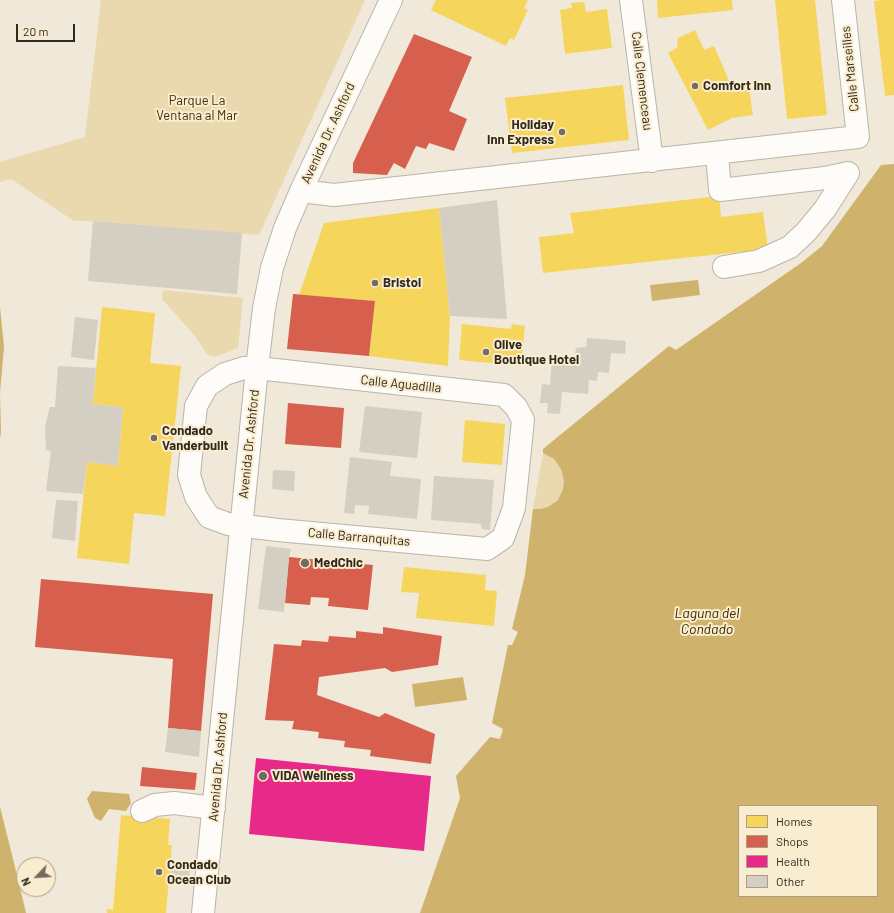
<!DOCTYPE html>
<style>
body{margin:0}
#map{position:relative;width:894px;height:913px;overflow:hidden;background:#f0e8d8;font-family:Barlow,sans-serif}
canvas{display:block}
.legend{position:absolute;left:738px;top:805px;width:140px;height:92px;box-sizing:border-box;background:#faecce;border:1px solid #a99e88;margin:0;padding:5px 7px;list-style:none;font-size:12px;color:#2f2a1e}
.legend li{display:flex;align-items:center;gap:8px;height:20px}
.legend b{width:20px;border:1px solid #a99e88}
.north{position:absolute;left:16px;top:857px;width:40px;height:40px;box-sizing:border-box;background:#faecce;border:1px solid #a99e88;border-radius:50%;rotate:245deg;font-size:11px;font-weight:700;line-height:16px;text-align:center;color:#2f2a1e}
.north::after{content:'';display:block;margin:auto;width:14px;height:18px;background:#736c5f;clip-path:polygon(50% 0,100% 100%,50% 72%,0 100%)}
.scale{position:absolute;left:16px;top:24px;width:59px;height:18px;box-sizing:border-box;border:2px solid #2f2a1e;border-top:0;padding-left:5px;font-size:12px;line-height:14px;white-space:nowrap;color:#2f2a1e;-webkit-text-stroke:3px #faecce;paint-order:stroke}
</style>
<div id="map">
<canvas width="894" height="913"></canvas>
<ul class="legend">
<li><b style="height:11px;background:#f6d55c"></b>Homes</li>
<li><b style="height:11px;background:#d6604d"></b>Shops</li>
<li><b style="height:11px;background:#e7298a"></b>Health</li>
<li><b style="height:11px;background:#d5cec2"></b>Other</li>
</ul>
<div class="north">N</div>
<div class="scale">20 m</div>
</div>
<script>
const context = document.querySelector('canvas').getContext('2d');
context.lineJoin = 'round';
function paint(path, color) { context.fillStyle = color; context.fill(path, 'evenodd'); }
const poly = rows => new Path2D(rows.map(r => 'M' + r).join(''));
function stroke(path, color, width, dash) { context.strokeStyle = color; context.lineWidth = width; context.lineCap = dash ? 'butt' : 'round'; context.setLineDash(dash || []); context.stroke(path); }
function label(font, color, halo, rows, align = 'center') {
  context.font = font + ' Barlow,sans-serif'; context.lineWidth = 4; context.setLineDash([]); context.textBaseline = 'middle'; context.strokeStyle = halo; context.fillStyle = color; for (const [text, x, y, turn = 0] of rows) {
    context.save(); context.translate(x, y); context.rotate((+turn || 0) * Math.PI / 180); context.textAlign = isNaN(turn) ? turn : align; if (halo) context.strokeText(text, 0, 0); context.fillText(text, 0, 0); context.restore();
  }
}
const green = poly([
 [101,0,365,0,259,235,93,221,74,221,11,179,0,182,0,162,85,137],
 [163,290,243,298,238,348,215,357,207,354,195,336,162,299],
 [543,453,554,459,561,469,564,481,563,489,558,500,548,507,540,509,533,509]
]);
const water = poly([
 [894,164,894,913,420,913,460,798,456,776,490,737,500,739,503,729,492,723,508,645,512,645,518,632,512,629,525,575,533,509,540,509,548,507,558,500,563,489,564,481,561,469,554,459,543,453,543,449,669,346,676,350,801,263,822,246,881,165],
 [739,806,877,806,877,896,739,896],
 [698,280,700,295,652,301,650,285],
 [0,307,4,347,0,393,1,432,0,439],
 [463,677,467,700,415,707,412,684],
 [92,791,129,794,131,803,126,811,109,809,101,821,95,818,87,799],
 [0,807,14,863,26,913,0,913]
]);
const homes = poly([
 [436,0,528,0,524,8,528,10,514,40,510,38,506,46,431,10],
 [657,0,732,0,733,10,658,18],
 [775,0,815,0,827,115,787,119],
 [881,0,894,0,894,95,885,96,874,1],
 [584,2,586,12,607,9,612,48,565,54,560,10,572,8,571,3],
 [695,30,704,50,714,46,734,92,749,89,753,115,732,118,708,130,668,53,677,48,678,38],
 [623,85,629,140,512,153,505,98],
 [719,196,721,217,763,212,768,249,543,273,539,237,574,233,570,213],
 [439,208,450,316,448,366,369,356,375,301,299,295,324,223],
 [102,307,155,313,150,363,181,366,165,516,134,513,129,564,77,558,87,462,118,466,123,407,93,404],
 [462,324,511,329,512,324,525,326,521,366,459,360],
 [465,420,505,424,502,465,462,462],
 [404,567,486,575,485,590,497,591,494,626,416,618,419,593,401,592],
 [121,815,170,819,168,845,172,845,166,913,107,913,107,909,113,910]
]);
const shops = poly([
 [414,34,472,57,449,111,467,119,454,151,429,143,426,149,416,146,405,169,394,163,387,175,353,173,353,163],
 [293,294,375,301,369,356,287,349],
 [288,403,344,408,341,448,285,444],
 [289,557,373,565,368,610,328,606,329,598,311,597,310,605,285,603],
 [41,579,213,594,201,731,168,728,173,659,35,647],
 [383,627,442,636,438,665,392,672,385,668,319,677,317,695,379,717,385,713,435,734,431,764,370,756,371,750,344,747,345,741,318,738,319,732,292,729,294,721,265,720,274,644,301,646,302,640,328,642,329,636,356,638,356,631,383,634],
 [142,767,197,773,195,790,140,786]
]);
const health = poly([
 [256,758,431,776,424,851,249,834]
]);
const building = poly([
 [497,200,507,319,450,316,439,208],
 [93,221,242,233,237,294,88,281],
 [75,317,98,320,94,360,71,357],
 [587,338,626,341,625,354,611,353,609,373,598,372,597,381,589,380,588,394,562,392,560,414,547,413,548,403,540,403,542,384,550,385,552,360,574,362,576,348,586,347],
 [58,366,96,368,93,404,123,407,118,466,87,462,83,494,46,491,51,451,46,450,45,426,50,407,55,407],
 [365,406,422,412,417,458,359,452],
 [350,457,392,462,390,476,421,479,417,519,368,514,369,506,355,505,354,514,344,513],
 [273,470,295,471,294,491,272,489],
 [434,476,494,480,490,530,482,529,481,524,431,520],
 [56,500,78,501,75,541,52,538],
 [266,546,291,549,289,557,284,612,258,609],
 [168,728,201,731,199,757,165,752],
 [170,867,190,869,188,884,169,882]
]);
const minor = poly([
 [631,0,652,161],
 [717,154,720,190,825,178,848,173,825,209,806,232,790,247,759,261,724,267],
 [301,191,334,195,858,137,843,0],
 [244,368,257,368,504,395,516,407,523,420,514,508,503,538,487,549,278,530,228,524,209,517,196,497,189,475,196,406,207,386,225,374,244,368],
 [142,811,155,805,174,803,214,808],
 [203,913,257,368,264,308,272,268,285,228,301,191,391,0]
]);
const markers = [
 [695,86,4,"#736c5f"],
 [562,132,4,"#736c5f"],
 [375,283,4,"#736c5f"],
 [486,352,4,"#736c5f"],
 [154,438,4,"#736c5f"],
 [305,563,5,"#736c5f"],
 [263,776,5,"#736c5f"],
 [159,872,4,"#736c5f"]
];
const streetNames = [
 ["Calle Marseilles",850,69,-96],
 ["Calle Clemenceau",642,81,83],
 ["Avenida Dr. Ashford",328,133,-65],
 ["Calle Aguadilla",401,384,6],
 ["Avenida Dr. Ashford",249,444,-84],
 ["Calle Barranquitas",359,537,5],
 ["Avenida Dr. Ashford",218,767,-85]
];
const poiNames = [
 ["Comfort Inn",703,86],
 ["Holiday",554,125,"right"],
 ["Inn Express",554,140,"right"],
 ["Bristol",383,283],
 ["Olive",494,345],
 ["Boutique Hotel",494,360],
 ["Condado",162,431],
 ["Vanderbuilt",162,446],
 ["MedChic",314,563],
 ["VIDA Wellness",272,776],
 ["Condado",167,865],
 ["Ocean Club",167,880]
];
const parkNames = [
 ["Parque La",197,101],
 ["Ventana al Mar",197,116]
];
const waterNames = [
 ["Laguna del",707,613],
 ["Condado",707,629]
];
paint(green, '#ead8ae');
paint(water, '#cfb26b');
paint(homes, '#f6d55c');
paint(shops, '#d6604d');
paint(health, '#e7298a');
paint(building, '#d5cec2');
stroke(minor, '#bbb4a8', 24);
stroke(minor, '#fdfcf9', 22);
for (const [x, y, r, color] of markers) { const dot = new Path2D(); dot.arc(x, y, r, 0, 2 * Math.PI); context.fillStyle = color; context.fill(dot); stroke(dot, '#faecce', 1.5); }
label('13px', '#2f2a1e', '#faecce', streetNames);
label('bold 13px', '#2f2a1e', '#faecce', poiNames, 'left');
label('13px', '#3f2f06', '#faecce', parkNames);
label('italic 14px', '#392900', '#faecce', waterNames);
</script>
